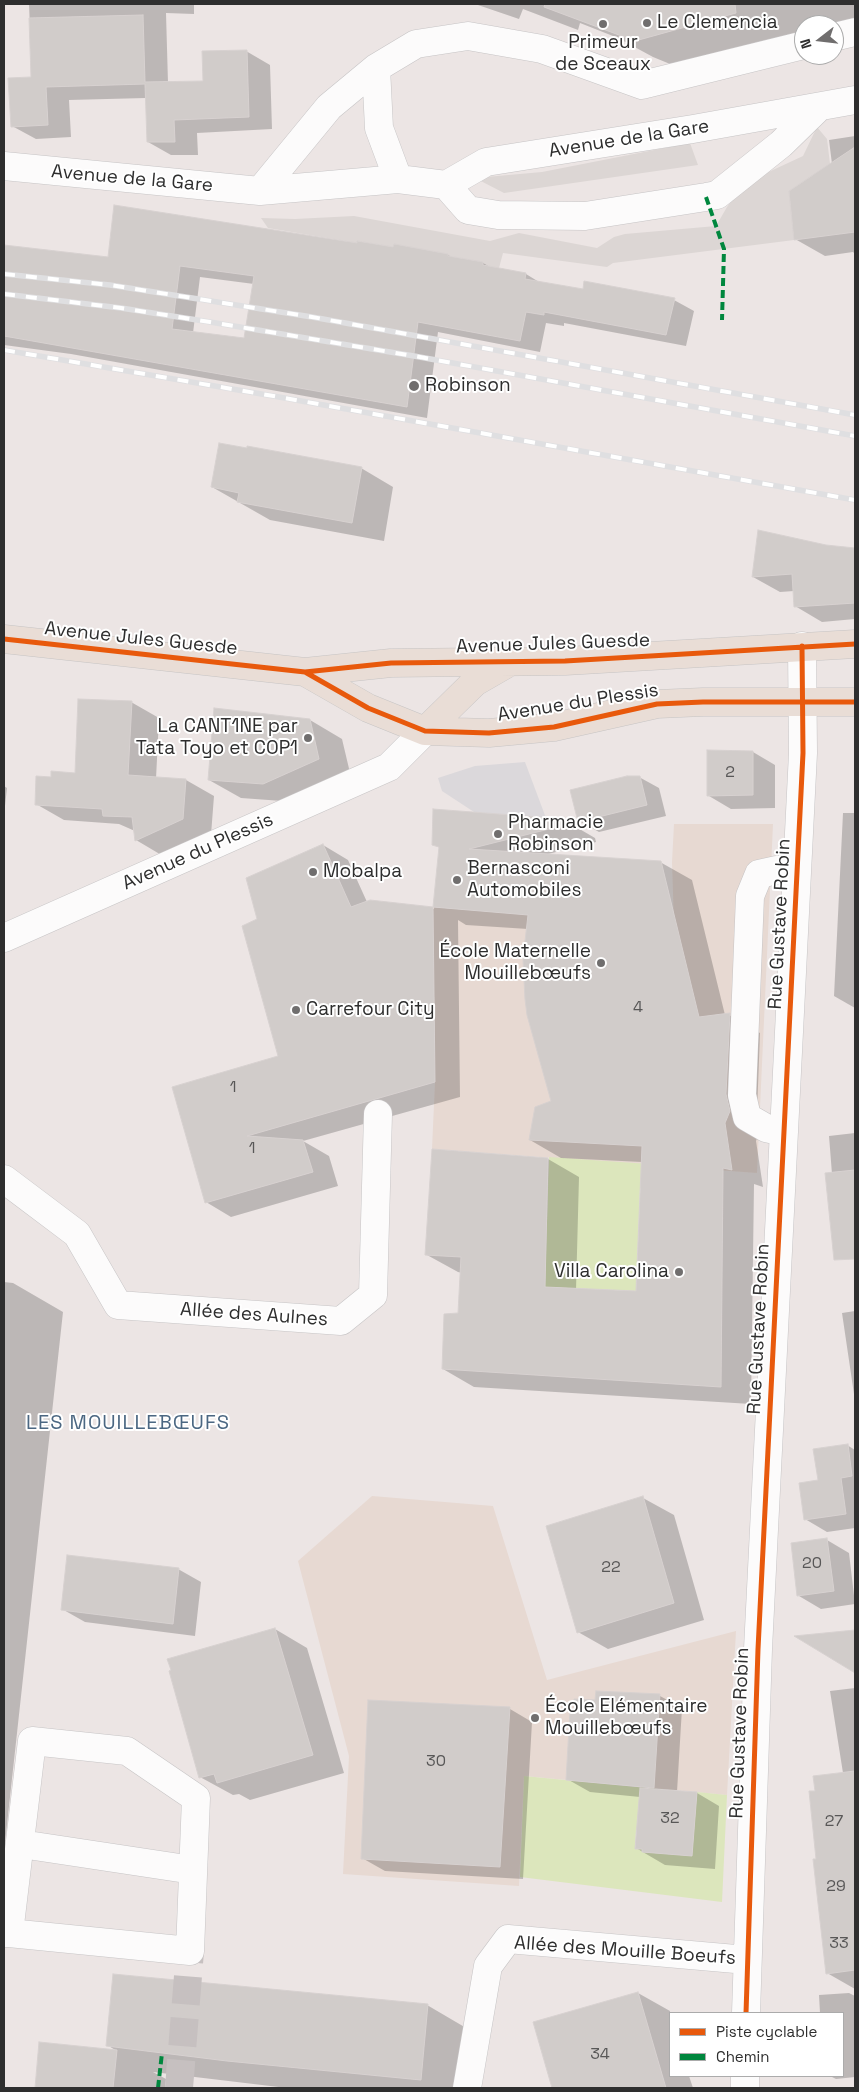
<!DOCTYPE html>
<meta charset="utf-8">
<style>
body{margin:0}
#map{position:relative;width:859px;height:2092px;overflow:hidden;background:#ece5e4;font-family:"Space Grotesk",sans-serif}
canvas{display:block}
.frame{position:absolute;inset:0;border:5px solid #2e2e2e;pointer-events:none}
.legend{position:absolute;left:669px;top:2012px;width:175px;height:65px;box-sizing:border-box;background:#fff;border:1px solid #ababab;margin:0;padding:6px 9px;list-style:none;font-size:15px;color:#2e2e2e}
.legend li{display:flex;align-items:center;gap:10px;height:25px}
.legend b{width:25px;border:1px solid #ababab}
.north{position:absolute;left:794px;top:15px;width:50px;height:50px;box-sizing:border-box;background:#fff;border:1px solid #ababab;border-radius:50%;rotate:254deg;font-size:14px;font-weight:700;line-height:20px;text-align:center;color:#2e2e2e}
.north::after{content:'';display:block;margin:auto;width:18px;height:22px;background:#706e6e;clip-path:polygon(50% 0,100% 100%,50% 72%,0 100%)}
</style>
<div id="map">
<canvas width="859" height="2092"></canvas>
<div class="frame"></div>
<ul class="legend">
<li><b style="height:6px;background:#e8590c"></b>Piste cyclable</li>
<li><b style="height:6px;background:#00873e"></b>Chemin</li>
</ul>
<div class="north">N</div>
</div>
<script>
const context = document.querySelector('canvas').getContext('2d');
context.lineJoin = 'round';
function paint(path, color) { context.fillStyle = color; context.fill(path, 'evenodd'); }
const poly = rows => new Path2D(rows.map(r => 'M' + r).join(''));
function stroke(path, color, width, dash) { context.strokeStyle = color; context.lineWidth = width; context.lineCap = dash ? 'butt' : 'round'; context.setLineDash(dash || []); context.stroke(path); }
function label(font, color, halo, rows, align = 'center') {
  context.font = font + ' "Space Grotesk",sans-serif'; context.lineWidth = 4; context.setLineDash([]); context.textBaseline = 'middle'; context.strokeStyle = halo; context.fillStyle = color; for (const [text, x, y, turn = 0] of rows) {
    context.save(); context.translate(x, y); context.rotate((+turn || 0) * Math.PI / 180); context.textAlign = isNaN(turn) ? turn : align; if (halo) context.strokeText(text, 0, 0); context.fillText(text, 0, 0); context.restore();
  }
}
const industrial = poly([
 [525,762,546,818,474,812,442,791,438,778,475,766]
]);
const education = poly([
 [674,824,773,824,757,1173,432,1149,435,1082,433,907,674,926,672,862],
 [372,1496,493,1506,547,1680,736,1631,727,1795,524,1776,519,1886,343,1874,349,1756,298,1561]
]);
const green = poly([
 [549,1157,691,1167,691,1189,640,1188,636,1291,545,1287],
 [524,1776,678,1791,644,1830,636,1830,635,1848,642,1849,642,1852,692,1856,697,1792,727,1795,722,1902,520,1877]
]);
const plaza = poly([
 [817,127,827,139,831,172,812,176,789,191,794,240,613,263,607,267,503,253,499,268,483,265,483,262,448,256,448,254,394,244,393,247,358,241,357,243,268,228,261,218,295,219,354,216,490,241,519,233,597,248,614,237,625,234,716,226,727,207,737,194,760,176,803,156],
 [690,143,698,165,504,193,475,178,542,172]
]);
const shadow = poly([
 [29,4,194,4,194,14,166,13,168,83,204,82,246,51,270,65,272,129,197,133,198,155,171,155,148,142,146,98,69,100,71,137,36,139,12,126,32,78],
 [475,4,855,4,855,27,804,25,804,41,692,73,653,57,618,38,580,23,578,30,523,9,519,19],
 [855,136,855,254,853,252,825,256,795,239,832,164,829,140],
 [358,244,448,255,453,258,483,263,490,267,526,274,539,282,584,290,674,300,694,311,686,346,564,323,564,326,546,323,540,352,438,332,427,418,71,354,4,345,4,247,110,259],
 [200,277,254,284,245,340,193,333],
 [361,468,393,487,384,541,270,520,212,487],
 [825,546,855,549,855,619,822,622,795,606,794,591,780,592,753,577],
 [131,702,159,718,156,779,186,780,214,796,211,835,163,856,136,840,135,831,119,824,64,820,36,804,52,778,76,774],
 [310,720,342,739,351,777,296,802,241,798,209,780],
 [753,752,775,765,775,808,731,809,709,796],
 [639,777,659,788,666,816,599,832,579,821],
 [4,786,7,788,4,815],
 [843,813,855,813,855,1008,834,996],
 [564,820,595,838,596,842,548,854,660,862,692,880,725,1015,729,1015,760,1033,757,1113,760,1130,756,1141,763,1187,754,1184,751,1404,474,1387,443,1369,460,1315,462,1273,458,1272,427,1255,433,1150,548,1159,579,1177,576,1290,637,1292,642,1162,561,1158,530,1140,552,1102,528,929,466,925,458,920,460,1097,303,1141,329,1156,338,1186,231,1217,206,1202,280,1057,259,920,323,845,348,860,367,902,434,909,440,848,433,844],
 [855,1133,855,1229,854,1229,832,1174,829,1136],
 [4,1282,13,1283,63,1312,4,1852],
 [855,1311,855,1401,842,1313],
 [847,1445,855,1450,855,1528,827,1532,805,1519],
 [643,1498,674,1515,704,1620,608,1649,578,1632],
 [827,1540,849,1553,855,1604,821,1609,799,1596],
 [178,1569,201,1582,195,1636,85,1622,62,1609],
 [275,1629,307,1648,344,1773,250,1800,239,1794,233,1795,200,1777],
 [855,1688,855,1989,827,1973,818,1860,816,1792,843,1773,830,1691],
 [660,1696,682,1708,677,1792,697,1793,719,1806,715,1869,665,1865,636,1848,640,1797,590,1792,567,1779,575,1712,596,1701],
 [510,1709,532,1722,523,1879,385,1871,362,1858],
 [638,1993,670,2011,670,2076,689,2076,693,2088,553,2088,535,2023],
 [849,1993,855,1996,855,2077,836,2079,830,2076,843,2076,843,2013,820,2013,819,1995],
 [427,2005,473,2032,469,2088,287,2088,153,2072,166,2079,165,2088,36,2088,40,2043,117,2051,107,2045]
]);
const building = poly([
 [545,4,735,4,736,13,635,41,544,7,545,4],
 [143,15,145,82,203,81,202,51,247,50,249,117,174,120,175,142,147,142,145,84,46,87,48,125,11,127,8,78,31,77,29,18,143,15],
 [855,147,855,232,794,240,789,191,855,147],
 [114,205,357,243,357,241,393,247,394,244,448,254,448,256,483,262,483,265,526,273,525,279,583,289,584,281,675,298,666,335,544,312,544,315,526,312,520,341,418,322,407,407,4,336,4,245,108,257,114,205],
 [180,266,254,276,244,338,172,329,180,266],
 [219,443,247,448,247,446,362,467,352,523,237,502,239,493,211,487,219,443],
 [758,530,826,545,855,548,855,603,794,607,792,574,752,577,758,530],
 [78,699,132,701,128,775,186,779,183,819,135,841,132,817,103,816,102,809,35,805,36,776,51,777,51,771,75,773,78,699],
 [214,708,310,719,319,759,263,784,208,780,214,708],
 [707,750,753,751,753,795,707,796,707,750],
 [627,776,640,776,647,805,578,822,570,790,627,776],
 [433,809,564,819,565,825,469,849,661,861,699,1017,730,1013,726,1094,730,1111,725,1123,732,1170,723,1168,721,1387,442,1369,444,1314,458,1313,461,1257,425,1255,432,1149,548,1158,545,1287,636,1291,642,1146,529,1140,535,1107,551,1101,527,1015,525,999,523,959,528,915,433,907,439,847,432,845,433,809],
 [323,844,351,907,370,900,433,907,435,1082,247,1136,303,1140,313,1172,205,1203,172,1087,278,1056,242,926,257,919,246,878,323,844],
 [855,1170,855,1259,834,1260,825,1173,855,1170],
 [848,1444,852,1476,841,1478,846,1514,804,1520,799,1483,818,1480,813,1449,848,1444],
 [643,1496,674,1603,577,1633,546,1526,643,1496],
 [827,1538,834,1591,797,1596,791,1543,827,1538],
 [67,1555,179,1568,173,1624,61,1610,67,1555],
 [275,1628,313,1755,217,1783,214,1774,199,1778,169,1671,171,1670,167,1659,275,1628],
 [855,1630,855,1673,794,1636,855,1630],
 [596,1691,660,1694,654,1788,566,1780,570,1711,574,1711,574,1699,595,1700,596,1691],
 [368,1700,510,1707,500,1867,361,1859,368,1700],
 [855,1771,855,1970,826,1974,813,1859,816,1859,809,1791,815,1791,813,1776,855,1771],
 [640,1788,697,1792,692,1856,642,1852,642,1849,635,1849,640,1788],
 [113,1974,428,2004,421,2080,227,2061,106,2046,113,1974],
 [638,1992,666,2088,552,2088,533,2022,638,1992],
 [39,2042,117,2050,113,2088,35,2088,39,2042]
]);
const minorTunnel = poly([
 [179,2088,190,1951]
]);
const minor = poly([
 [834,37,855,32],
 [376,68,379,128,398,179],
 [4,166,260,191,398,179,446,185,486,162,693,129,855,100],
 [446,185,468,210,498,215,585,216,706,197,717,195,781,144,818,108],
 [260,191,329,107,376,68,416,44,468,36,542,49,642,85,804,45],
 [4,938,389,767,425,731],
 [784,1132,766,1128,747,1117,742,1095,750,896,759,874,777,870,797,869],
 [4,1179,77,1234,118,1305,341,1321,373,1295,378,1114],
 [21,1844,193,1870],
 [4,1933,9,1933,32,1741,127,1751,196,1798,190,1951,9,1933],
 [746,2013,758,1649,803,753,802,646],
 [467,2088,488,1966,508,1939,747,1960],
 [745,2088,745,2076]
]);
const major = poly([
 [4,639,305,672,391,663,565,661,855,644],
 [305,672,368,708,425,731,489,733,554,727,657,704,703,702,855,702],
 [425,731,475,682,508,663]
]);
const rail = poly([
 [4,274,110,285,312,317,855,415],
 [4,294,121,308,210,322,414,356,855,436],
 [4,350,279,397,855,500]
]);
const quiet = poly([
 [706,197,724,249,722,320],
 [158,2088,162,2053]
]);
const cycleway = poly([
 [4,639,305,672,391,663,565,661,855,644],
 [305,672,368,708,425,731,489,733,554,727,657,704,703,702,855,702],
 [746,2013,758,1649,803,753,802,646]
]);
const markers = [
 [647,23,5,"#706e6e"],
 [603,24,5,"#706e6e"],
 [414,386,6,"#706e6e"],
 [308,738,5,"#706e6e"],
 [498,834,5,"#706e6e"],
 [313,872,5,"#706e6e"],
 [457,880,5,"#706e6e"],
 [601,963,5,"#706e6e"],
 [296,1010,5,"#706e6e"],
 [679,1272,5,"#706e6e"],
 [535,1718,5,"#706e6e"]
];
const numberNames = [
 ["2",730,773],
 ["4",638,1008],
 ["1",233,1088],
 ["1",252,1149],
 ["20",812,1564],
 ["22",611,1568],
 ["30",436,1762],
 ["32",670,1819],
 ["27",834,1822],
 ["29",836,1887],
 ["33",839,1944],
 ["34",600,2055]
];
const poiNames = [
 ["Le Clemencia",657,23],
 ["Primeur",603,43,"center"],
 ["de Sceaux",603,65,"center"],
 ["Robinson",425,386],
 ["La CANT1NE par",298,727,"right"],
 ["Tata Toyo et COP1",298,749,"right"],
 ["Pharmacie",508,823],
 ["Robinson",508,845],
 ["Bernasconi",467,869],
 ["Automobiles",467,891],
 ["Mobalpa",323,872],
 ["École Maternelle",591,952,"right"],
 ["Mouillebœufs",591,974,"right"],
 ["Carrefour City",306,1010],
 ["Villa Carolina",669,1272,"right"],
 ["École Elémentaire",545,1707],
 ["Mouillebœufs",545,1729]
];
const streetNames = [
 ["Avenue de la Gare",629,139,-9],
 ["Avenue de la Gare",132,179,5],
 ["Avenue Jules Guesde",141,639,6],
 ["Avenue Jules Guesde",553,644,-2],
 ["Avenue du Plessis",578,703,-9],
 ["Avenue du Plessis",198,852,-24],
 ["Rue Gustave Robin",780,924,-87],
 ["Allée des Aulnes",254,1315,4],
 ["Rue Gustave Robin",759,1329,-87],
 ["Rue Gustave Robin",740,1733,-88],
 ["Allée des Mouille Boeufs",625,1951,4]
];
const neighbourhoodNames = [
 ["LES MOUILLEBŒUFS",128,1424]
];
paint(industrial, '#dbd8db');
paint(education, '#e7d9d2');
paint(green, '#dce6bc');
paint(plaza, '#dcd6d4');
paint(shadow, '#0003');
paint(building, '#d1ccca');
stroke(building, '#d7d1d0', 1);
stroke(minorTunnel, '#c6c0c0', 28, [28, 14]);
stroke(minor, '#c6c4c5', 29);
stroke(major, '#c6c4c4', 29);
stroke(minor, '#fcfbfb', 28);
stroke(major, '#e9ddd6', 28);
stroke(rail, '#dfdfe1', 5.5);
stroke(rail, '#fff', 4, [11]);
stroke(quiet, '#00873e', 4, [8, 4]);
stroke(cycleway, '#e8590c', 5);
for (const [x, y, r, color] of markers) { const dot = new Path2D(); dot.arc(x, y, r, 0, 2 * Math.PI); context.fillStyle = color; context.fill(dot); stroke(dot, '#fff', 2); }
label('16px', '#585757', null, numberNames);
label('19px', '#2e2e2e', '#fff', poiNames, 'left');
label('19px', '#2e2e2e', '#fff', streetNames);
context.letterSpacing = '1px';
label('20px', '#4b6782', '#fff', neighbourhoodNames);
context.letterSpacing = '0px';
</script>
